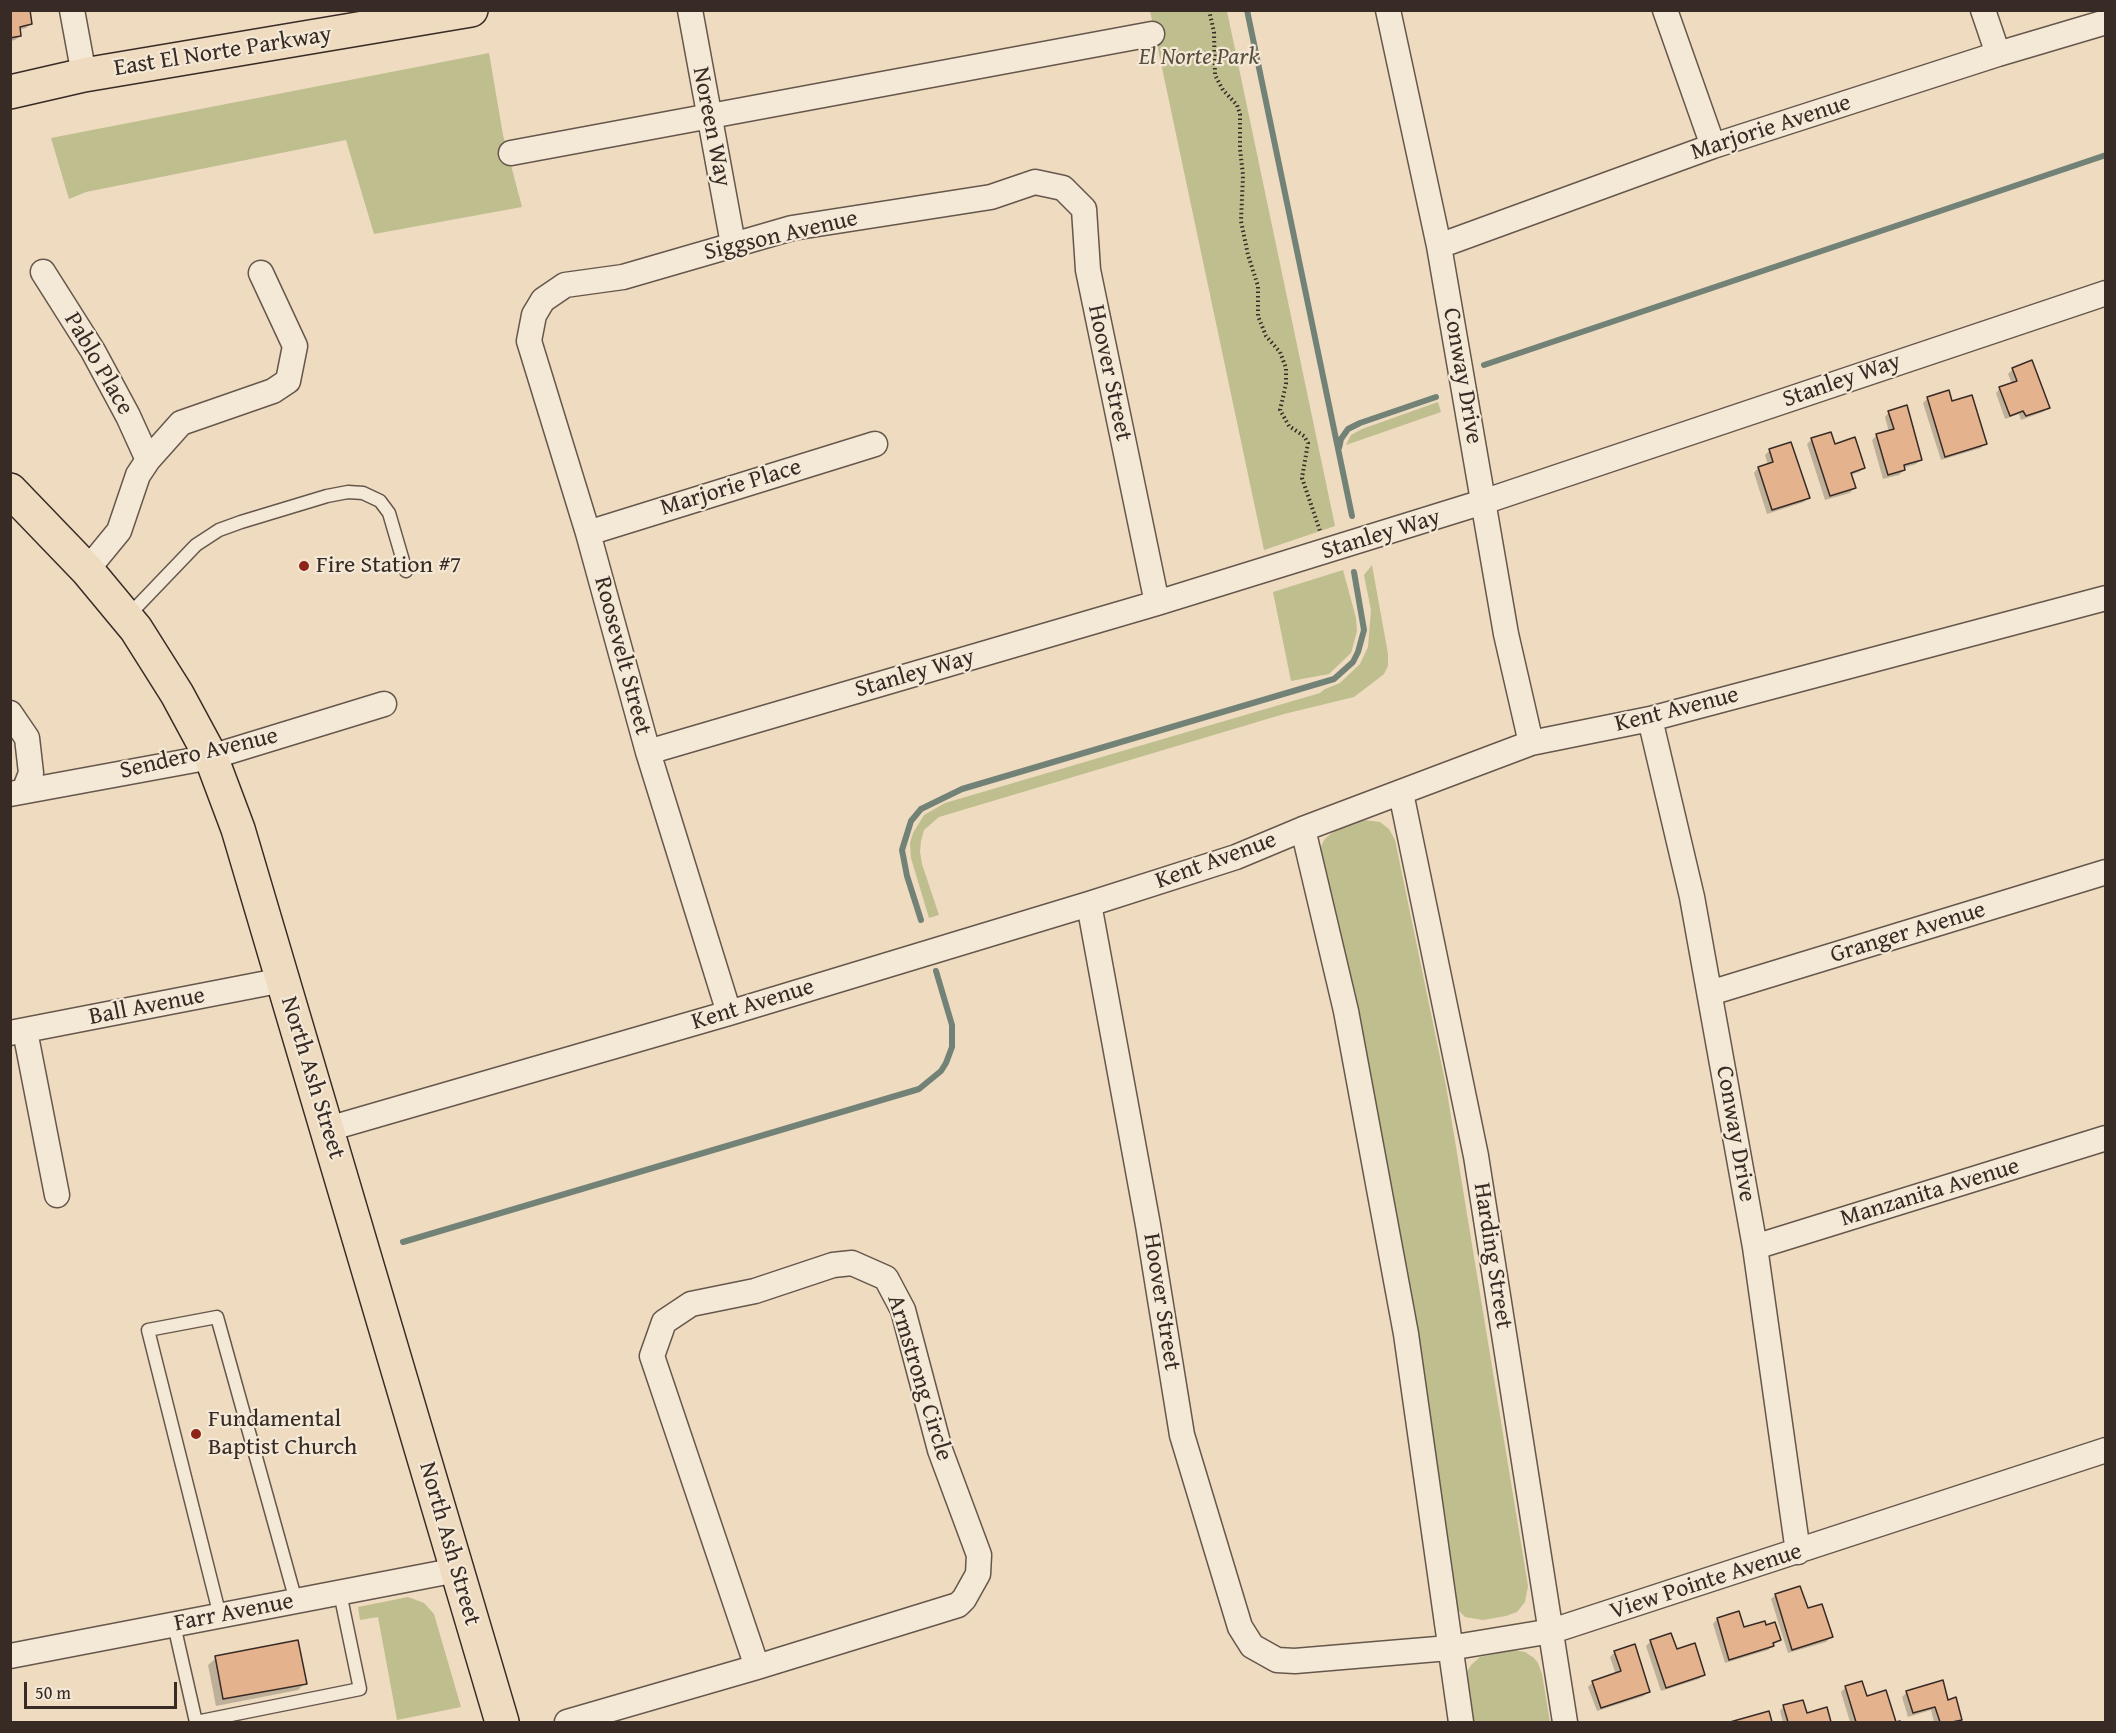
<!DOCTYPE html>
<style>
body{margin:0}
#map{position:relative;width:2116px;height:1733px;overflow:hidden;background:#eedbc0;font-family:"Gentium Book Plus",serif}
canvas{display:block}
.frame{position:absolute;inset:0;border:12px solid #382b25;pointer-events:none}
.scale{position:absolute;left:24px;top:1682px;width:153px;height:27px;box-sizing:border-box;border:3px solid #382b25;border-top:0;padding-left:8px;font-size:18px;line-height:21px;white-space:nowrap;color:#382b25;-webkit-text-stroke:4px #f4e8d6;paint-order:stroke}
</style>
<div id="map">
<canvas width="2116" height="1733"></canvas>
<div class="frame"></div>
<div class="scale">50 m</div>
</div>
<script>
const context = document.querySelector('canvas').getContext('2d');
context.lineJoin = 'round';
function paint(path, color) { context.fillStyle = color; context.fill(path, 'evenodd'); }
const poly = rows => new Path2D(rows.map(r => 'M' + r).join(''));
function stroke(path, color, width, dash) { context.strokeStyle = color; context.lineWidth = width; context.lineCap = dash ? 'butt' : 'round'; context.setLineDash(dash || []); context.stroke(path); }
function label(font, color, halo, rows, align = 'center') {
  context.font = font + ' "Gentium Book Plus",serif'; context.lineWidth = 4.5; context.setLineDash([]); context.textBaseline = 'middle'; context.strokeStyle = halo; context.fillStyle = color; for (const [text, x, y, turn = 0] of rows) {
    context.save(); context.translate(x, y); context.rotate((+turn || 0) * Math.PI / 180); context.textAlign = isNaN(turn) ? turn : align; if (halo) context.strokeText(text, 0, 0); context.fillText(text, 0, 0); context.restore();
  }
}
const green = poly([
 [1150,11,1227,11,1335,526,1264,550],
 [489,53,503,135,522,207,374,234,346,140,86,192,69,199,51,138],
 [1438,402,1441,412,1346,445,1351,435,1362,429],
 [1372,565,1388,654,1388,666,1384,674,1375,681,1354,697,1284,714,939,817,924,830,921,841,920,852,922,864,939,915,929,918,911,858,910,843,913,833,924,815,945,803,1320,693,1325,689,1340,683,1360,664,1368,647,1371,610,1364,575],
 [1343,570,1356,618,1357,631,1351,653,1329,674,1291,681,1273,592],
 [1363,820,1380,822,1389,829,1395,840,1446,1086,1528,1586,1525,1602,1517,1612,1506,1616,1483,1620,1465,1617,1457,1609,1319,852,1324,840,1328,836,1336,830],
 [408,1597,424,1603,434,1614,461,1707,397,1720,378,1617,360,1620,358,1607],
 [1512,1650,1525,1652,1534,1658,1538,1663,1542,1674,1550,1722,1472,1722,1466,1682,1468,1670,1471,1665,1480,1657]
]);
const shadow = poly([
 [10,10,31,23,26,28,19,30,20,36,15,40,10,41],
 [2013,369,2048,408,2043,412,2021,420,2019,414,2005,419,1996,393,2000,388,2012,384,2008,374],
 [1928,398,1951,403,1985,443,1981,448,1941,460,1923,403],
 [1889,412,1921,460,1916,464,1903,468,1904,470,1899,475,1883,479,1872,440,1877,435,1889,432,1885,417],
 [1812,439,1834,446,1864,468,1859,472,1850,475,1854,488,1850,493,1825,500,1807,444],
 [1770,450,1808,498,1804,502,1767,514,1754,473,1758,468,1768,465,1765,455],
 [1776,1595,1807,1610,1831,1637,1826,1642,1788,1653,1771,1599],
 [1717,1619,1743,1629,1765,1627,1779,1640,1768,1650,1725,1663,1713,1624],
 [1651,1641,1676,1651,1704,1674,1699,1679,1661,1691,1646,1646],
 [1615,1652,1648,1691,1644,1696,1597,1711,1588,1687,1593,1682,1616,1675,1610,1657],
 [216,1658,305,1683,298,1690,216,1706,208,1665],
 [1861,1683,1866,1698,1885,1692,1895,1722,1850,1722,1841,1692,1845,1688],
 [1907,1692,1947,1702,1961,1719,1957,1722,1934,1722,1931,1710,1908,1717,1902,1697],
 [1784,1706,1806,1715,1826,1709,1830,1722,1783,1722,1780,1711],
 [1768,1713,1770,1722,1733,1722]
]);
const stream = poly([
 [1247,10,1352,516],
 [1484,365,2106,155],
 [1339,448,1341,439,1348,429,1360,423,1436,397],
 [921,920,907,876,902,850,911,821,921,809,962,789,1334,679,1353,662,1358,652,1364,630,1354,572],
 [403,1242,919,1089,941,1071,946,1063,952,1047,952,1025,936,971]
]);
const building = poly([
 [10,10,30,10,32,24,20,27,21,36,10,38,10,10],
 [2032,360,2050,408,2026,416,2023,411,2010,416,1999,387,2017,381,2012,368,2032,360],
 [1949,390,1952,401,1972,395,1987,444,1945,457,1927,397,1949,390],
 [1907,405,1922,460,1904,465,1905,470,1888,475,1876,434,1894,429,1888,411,1907,405],
 [1831,432,1835,444,1855,437,1865,468,1851,473,1856,488,1830,496,1811,438,1831,432],
 [1791,442,1810,498,1772,510,1758,467,1773,462,1769,449,1791,442],
 [1800,1586,1808,1608,1822,1604,1833,1637,1792,1650,1775,1594,1800,1586],
 [1739,1611,1744,1627,1765,1621,1766,1625,1775,1622,1781,1640,1773,1643,1774,1646,1729,1660,1717,1618,1739,1611],
 [1671,1633,1677,1649,1695,1643,1705,1675,1666,1688,1650,1640,1671,1633],
 [298,1640,307,1684,223,1699,215,1656,298,1640],
 [1635,1644,1650,1692,1601,1708,1592,1681,1621,1671,1614,1651,1635,1644],
 [1943,1680,1948,1700,1956,1697,1962,1720,1952,1722,1940,1722,1935,1707,1913,1713,1906,1691,1943,1680],
 [1862,1681,1867,1696,1886,1690,1896,1722,1900,1721,1901,1722,1856,1722,1845,1686,1862,1681],
 [1803,1700,1807,1713,1827,1707,1831,1722,1788,1722,1783,1705,1803,1700],
 [1769,1711,1772,1722,1730,1722,1769,1711]
]);
const path = poly([
 [1209,10,1214,32,1215,75,1223,90,1237,105,1240,114,1240,149,1243,175,1241,221,1248,255,1258,286,1258,316,1266,336,1280,352,1286,368,1286,384,1280,410,1289,426,1304,436,1308,443,1302,478,1320,531]
]);
const lane = poly([
 [127,617,196,545,219,530,241,522,327,496,348,492,363,493,380,501,389,513,406,571],
 [220,1616,148,1330,217,1317,296,1601],
 [174,1625,196,1722,360,1689,340,1593]
]);
const street = poly([
 [72,10,84,75],
 [690,10,733,244],
 [1388,10,1439,246,1506,634,1531,743],
 [1665,10,1713,146],
 [1983,10,1998,54],
 [511,153,1152,34],
 [1439,246,1713,146,1998,54,2106,22],
 [43,272,93,351,128,416,148,460],
 [588,533,875,444],
 [87,570,119,531,138,475,148,460,181,423,273,391,288,381,295,346,261,273],
 [10,713,27,738,31,773,24,791],
 [1650,719,1692,897,1755,1247,1798,1552],
 [648,752,1157,603,1483,502,2106,293],
 [1401,793,1476,1156,1565,1722],
 [10,794,211,757,384,704],
 [1303,829,1346,1011,1406,1334,1461,1722],
 [1089,904,1148,1225,1182,1435,1240,1627,1252,1646,1277,1660,1295,1661,1449,1648,1552,1631,2106,1450],
 [1710,993,2106,872],
 [729,1013,648,752,588,533,529,341,534,315,543,300,565,285,623,277,792,228,991,197,1035,182,1063,188,1084,209,1088,270,1157,603],
 [25,1031,57,1195],
 [10,1033,283,980],
 [328,1129,729,1013,1089,904,1236,857,1303,829,1531,743,1650,719,2106,598],
 [1755,1247,2106,1138],
 [10,1656,457,1570],
 [567,1722,757,1667,958,1605,964,1599,978,1574,979,1555,940,1450,903,1310,886,1278,852,1263,833,1265,755,1291,691,1304,664,1322,652,1356,757,1667]
]);
const primary = poly([
 [10,92,84,75,471,10],
 [10,490,87,570,136,629,177,694,211,757,238,829,502,1722]
]);
const markers = [
 [304,566,6,"#8f2418"],
 [196,1434,6,"#8f2418"]
];
const streetNames = [
 ["East El Norte Parkway",223,52,-9],
 ["Noreen Way",711,127,79],
 ["Marjorie Avenue",1771,128,-18],
 ["Siggson Avenue",781,236,-13],
 ["Pablo Place",98,364,60],
 ["Hoover Street",1109,373,78],
 ["Conway Drive",1462,376,80],
 ["Stanley Way",1842,381,-19],
 ["Marjorie Place",731,488,-17],
 ["Stanley Way",1381,535,-17],
 ["Roosevelt Street",622,656,75],
 ["Stanley Way",915,674,-16],
 ["Kent Avenue",1677,710,-14],
 ["Sendero Avenue",199,754,-13],
 ["Kent Avenue",1216,861,-20],
 ["Granger Avenue",1908,933,-17],
 ["Kent Avenue",753,1005,-17],
 ["Ball Avenue",147,1007,-11],
 ["North Ash Street",312,1078,73],
 ["Conway Drive",1735,1134,80],
 ["Manzanita Avenue",1930,1193,-17],
 ["Harding Street",1492,1256,81],
 ["Hoover Street",1161,1302,81],
 ["Armstrong Circle",919,1378,73],
 ["North Ash Street",449,1544,74],
 ["View Pointe Avenue",1706,1582,-18],
 ["Farr Avenue",234,1613,-11]
];
const parkNames = [
 ["El Norte Park",1199,58]
];
const poiNames = [
 ["Fire Station #7",316,566],
 ["Fundamental",208,1420],
 ["Baptist Church",208,1448]
];
paint(green, '#bfbe8e');
paint(shadow, '#0003');
stroke(stream, '#738277', 6);
paint(building, '#e4b38e');
stroke(building, '#382b25', 1.5);
stroke(lane, '#66574c', 15);
stroke(street, '#66574c', 27);
stroke(primary, '#382b25', 36);
stroke(path, '#382b25', 4, [1.5, 3]);
stroke(lane, '#f4e8d6', 12);
stroke(street, '#f4e8d6', 24);
stroke(primary, '#eedbc0', 33);
for (const [x, y, r, color] of markers) { const dot = new Path2D(); dot.arc(x, y, r, 0, 2 * Math.PI); context.fillStyle = color; context.fill(dot); stroke(dot, '#f4e8d6', 2); }
label('24px', '#382b25', '#f4e8d6', streetNames);
label('italic 24px', '#5a503f', '#f4e8d6', parkNames);
label('24px', '#382b25', '#f4e8d6', poiNames, 'left');
</script>
